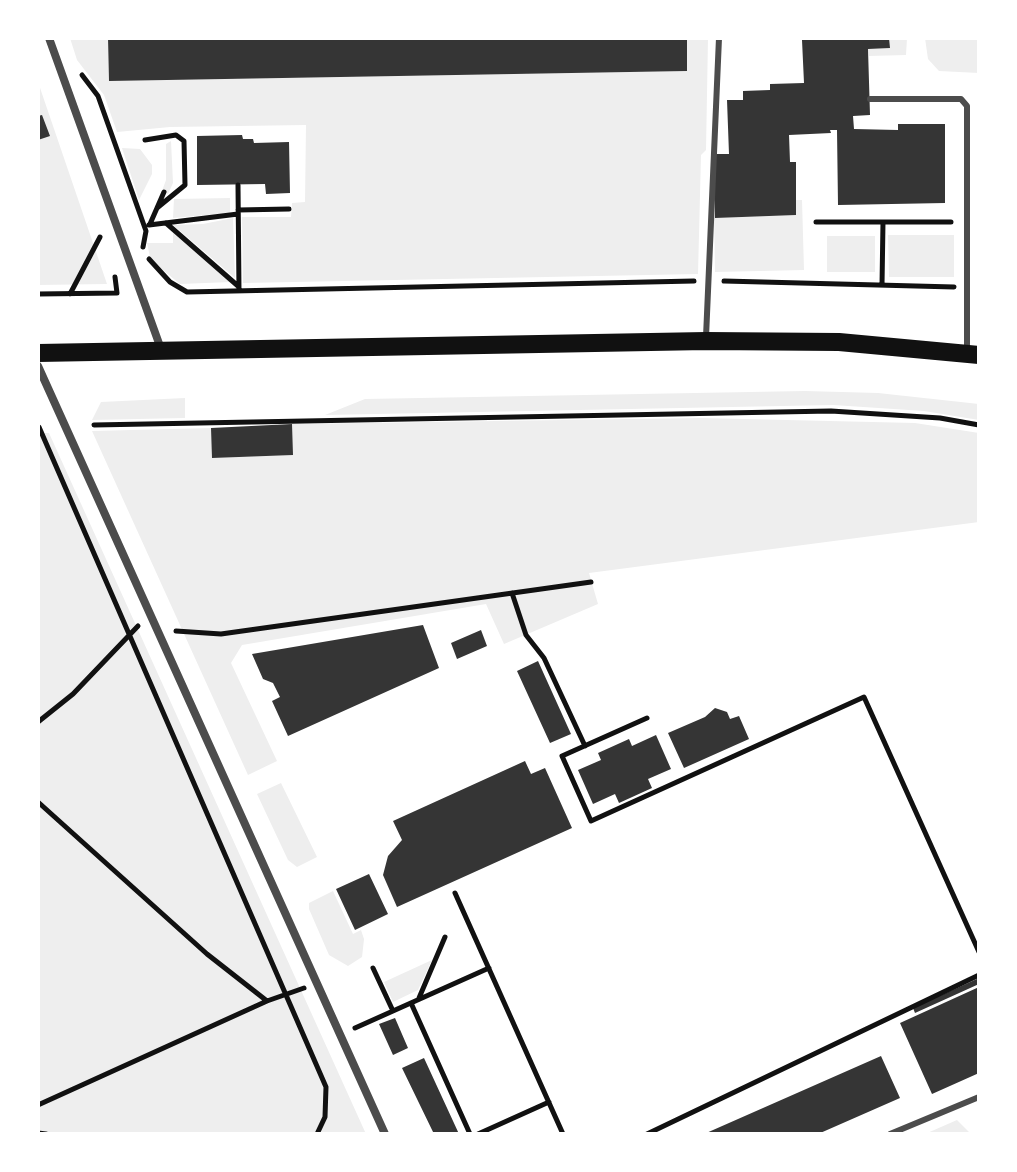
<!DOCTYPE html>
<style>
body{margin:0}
#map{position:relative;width:1017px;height:1172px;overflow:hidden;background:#fff;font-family:Quicksand,sans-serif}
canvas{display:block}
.frame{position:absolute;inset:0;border:40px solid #fff;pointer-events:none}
</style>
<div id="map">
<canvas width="1017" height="1172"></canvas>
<div class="frame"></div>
</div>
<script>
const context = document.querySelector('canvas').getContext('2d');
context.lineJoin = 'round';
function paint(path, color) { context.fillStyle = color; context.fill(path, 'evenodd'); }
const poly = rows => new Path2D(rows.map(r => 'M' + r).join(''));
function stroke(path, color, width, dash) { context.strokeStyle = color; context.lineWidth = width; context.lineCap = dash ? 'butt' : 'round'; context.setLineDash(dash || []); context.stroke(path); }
const green = poly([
 [70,38,108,38,109,81,687,71,687,38,708,38,706,150,701,155,698,274,243,283,242,217,291,217,292,203,305,202,306,125,170,127,117,132,104,95,77,60],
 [889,38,907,38,906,55,869,56,868,49,889,48],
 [925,38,979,38,979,73,939,71,928,59],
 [38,82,107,284,38,285],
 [171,141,173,183,168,194,162,191,166,180,166,144],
 [122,148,140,149,152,165,152,174,139,200],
 [230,198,230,213,173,218,174,199],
 [796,200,802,200,804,270,715,272,714,214,716,218,795,215],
 [233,218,235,278,173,225,203,224],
 [173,233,231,282,180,284,164,271,150,257,147,243,173,243],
 [888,235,954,235,954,277,889,277],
 [827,236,875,236,875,272,827,272],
 [805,391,878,393,979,404,979,420,924,411,833,405,325,415,365,399],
 [185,398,185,418,92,420,101,402],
 [701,418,915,423,979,433,979,522,589,573,598,604,504,644,486,604,242,645,231,663,277,761,248,775,92,431,211,428,213,458,292,455,292,424],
 [38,433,49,433,366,1134,38,1134],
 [281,783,317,857,297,867,288,860,257,794],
 [333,891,353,934,361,930,364,939,362,957,348,966,329,955,309,909,309,903],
 [432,960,418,990,393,1002,384,982],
 [957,1120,969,1132,925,1134]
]);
const building = poly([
 [108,38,687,38,687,71,109,81],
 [814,38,889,38,890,48,868,49,870,115,853,116,854,129,898,130,898,124,945,124,945,203,838,205,837,130,830,130,831,133,789,135,790,162,796,162,796,215,715,218,714,154,729,154,727,100,743,100,743,91,770,90,770,84,804,83,802,40],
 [42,115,50,136,38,140,38,116],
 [242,135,243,139,253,139,254,143,289,142,290,193,266,194,265,184,197,185,197,136],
 [292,424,293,455,212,458,211,428],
 [423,625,439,668,288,736,272,701,280,697,273,683,263,679,252,654],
 [481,630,487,646,457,659,451,643],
 [538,661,571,734,550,743,517,671],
 [715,708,727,712,730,719,739,716,749,739,684,768,668,733,705,717],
 [656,735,671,769,648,779,652,788,619,803,615,794,593,804,578,770,601,760,598,753,629,739,632,746],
 [525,761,531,774,545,768,572,828,397,907,383,875,388,856,402,840,393,821],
 [369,874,388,914,355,930,336,889],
 [979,978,979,984,915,1013,913,1008],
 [979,987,979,1073,932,1094,900,1023],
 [395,1018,408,1048,393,1055,379,1024],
 [881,1056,900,1098,818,1134,704,1134],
 [424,1058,459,1134,434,1134,402,1068]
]);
const path = poly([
 [82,75,98,96,146,231,143,247],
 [145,140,176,135,184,141,185,185,157,208],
 [238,185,239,291],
 [238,210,289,209],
 [816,222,951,222],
 [166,223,238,286],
 [150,224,164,192],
 [149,225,238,214],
 [149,259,170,282,187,292,694,281],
 [724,281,954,287],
 [882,285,883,222],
 [38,294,117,293,115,277],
 [70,294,100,237],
 [94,425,831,411,940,418,979,425],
 [39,427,326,1087,325,1117,317,1134],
 [512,593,526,635,544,658,585,746],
 [176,631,221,634,591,582],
 [647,718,562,756,591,821,864,697,979,952],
 [38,722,73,694,138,626],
 [38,802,207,954,267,1001,304,988],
 [455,893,563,1134],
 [373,968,393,1011],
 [419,998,445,937],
 [411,1003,470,1134],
 [355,1028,489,968],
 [38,1105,267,1001],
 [38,1133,46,1134],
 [478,1134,549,1102],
 [647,1134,979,975]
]);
const service = poly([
 [870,99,961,99,967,106,967,350],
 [706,337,719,38],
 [890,1134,979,1097]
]);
const minor = poly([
 [49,38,161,349],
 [38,366,385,1134]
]);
const primary = poly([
 [38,353,706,341,839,342,979,355]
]);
paint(green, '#eee');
paint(building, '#353535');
stroke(path, '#111', 5);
stroke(service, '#4c4c4c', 6);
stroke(minor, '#4c4c4c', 8);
stroke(primary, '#111', 18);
</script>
